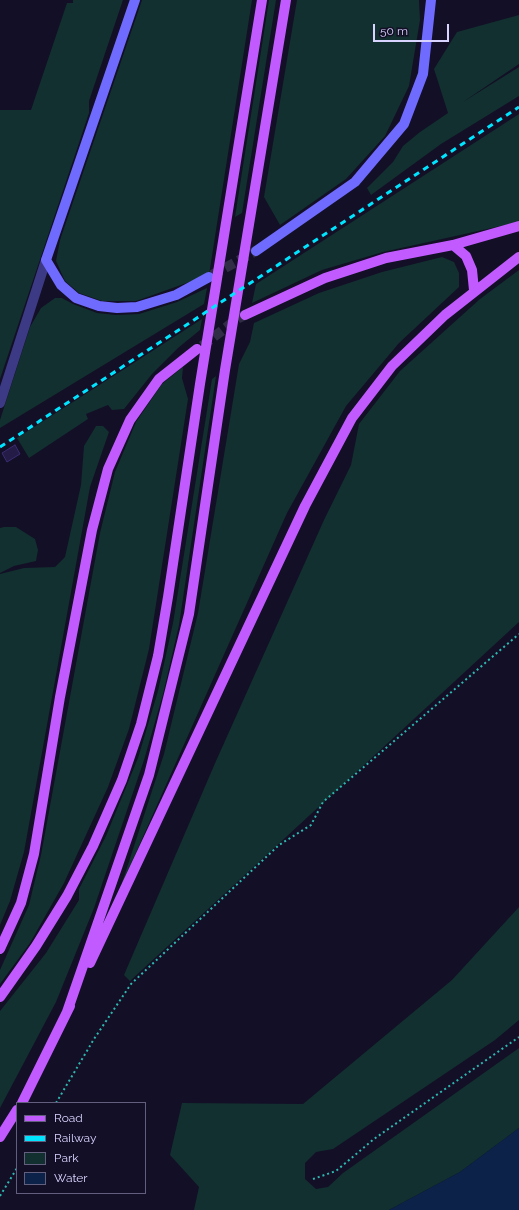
<!DOCTYPE html>
<style>
body{margin:0}
#map{position:relative;width:519px;height:1210px;overflow:hidden;background:#130f26;font-family:Raleway,sans-serif}
canvas{display:block}
.legend{position:absolute;left:16px;top:1102px;width:130px;height:92px;box-sizing:border-box;background:#130f26;border:1px solid #625e7d;margin:0;padding:5px 7px;list-style:none;font-size:12px;color:#d9d4ff}
.legend li{display:flex;align-items:center;gap:8px;height:20px}
.legend b{width:20px;border:1px solid #625e7d}
.scale{position:absolute;left:373px;top:24px;width:76px;height:18px;box-sizing:border-box;border:2px solid #d9d4ff;border-top:0;padding-left:5px;font-size:12px;line-height:14px;white-space:nowrap;color:#d9d4ff;-webkit-text-stroke:3px #130f26;paint-order:stroke}
</style>
<div id="map">
<canvas width="519" height="1210"></canvas>
<ul class="legend">
<li><b style="height:5px;background:#c25bff"></b>Road</li>
<li><b style="height:5px;background:#00e5ff"></b>Railway</li>
<li><b style="height:11px;background:#12302f"></b>Park</li>
<li><b style="height:11px;background:#0c2248"></b>Water</li>
</ul>
<div class="scale">50 m</div>
</div>
<script>
const context = document.querySelector('canvas').getContext('2d');
context.lineJoin = 'round';
function paint(path, color) { context.fillStyle = color; context.fill(path, 'evenodd'); }
const poly = rows => new Path2D(rows.map(r => 'M' + r).join(''));
function stroke(path, color, width, dash) { context.strokeStyle = color; context.lineWidth = width; context.lineCap = dash ? 'butt' : 'round'; context.setLineDash(dash || []); context.stroke(path); }
const green = poly([
 [73,0,123,0,89,101,89,113,0,379,0,110,31,110,67,3,73,3],
 [142,0,252,0,209,275,136,301,102,301,79,293,65,281,56,261,60,240],
 [269,0,276,0,242,213,235,217],
 [297,0,419,0,420,20,409,86,385,136,346,179,280,225,264,197],
 [519,15,519,64,463,102,519,67,519,96,441,144,371,195,367,188,393,162,403,146,420,132,448,113,434,69,457,32],
 [519,114,519,222,383,252,322,270,252,303,256,284],
 [442,257,454,262,459,273,459,287,399,343,346,406,287,513,121,886,164,754,198,613,239,364,250,342,254,323,319,293,382,272],
 [519,270,519,622,130,981,124,975,216,761,324,520,351,465,359,424,400,371,480,299],
 [207,288,204,304,0,428,0,420,30,327,41,308,55,298,62,298,73,304,97,313,116,315,139,314,177,302],
 [202,319,200,330,178,348,152,374,124,409,112,410,108,405,86,414,88,419,29,458,17,438],
 [183,367,182,378,188,399,149,649,129,729,108,787,64,883,30,943,0,984,0,970,29,905,41,855,100,533,115,472,136,422,162,384],
 [216,376,179,625,163,694,144,760,94,908,56,1002,0,1108,0,1011,46,953,79,900,79,889,106,836,138,758,158,691,173,623,212,379],
 [96,426,103,426,109,432,90,487,24,852,10,901,0,925,0,574,24,568,55,567,65,557,81,485,84,446],
 [4,527,16,527,35,539,38,550,36,561,14,566,0,573,0,528],
 [519,907,519,1020,495,1040,333,1149,316,1152,305,1163,305,1179,316,1189,328,1187,343,1173,519,1048,519,1128,460,1172,389,1210,194,1210,199,1187,170,1155,182,1103,303,1104,452,980]
]);
const water = poly([
 [519,1128,519,1210,389,1210,460,1172]
]);
const building = poly([
 [15,445,20,454,7,462,2,453,15,445]
]);
const secondaryTunnel = poly([
 [212,275,256,251]
]);
const primaryTunnel = poly([
 [202,346,237,319,245,315]
]);
const path = poly([
 [56,1103,94,1039,131,984,279,845,311,825,323,802,519,634],
 [313,1179,336,1171,374,1139,519,1037],
 [0,1196,17,1168]
]);
const street = poly([
 [0,403,46,260]
]);
const secondary = poly([
 [135,0,46,260,61,285,76,298,99,306,117,308,137,307,176,295,209,277],
 [256,251,355,182,404,124,423,74,431,0]
]);
const primary = poly([
 [453,245,466,256,472,270,474,290],
 [245,315,325,278,386,258,453,245,519,226],
 [0,949,21,903,34,854,60,697,92,530,108,469,130,420,159,379,197,349],
 [90,963,305,506,352,418,392,366,445,315,519,257],
 [0,997,36,946,67,896,93,846,122,780,141,724,158,656,168,597,200,384,262,0],
 [67,1012,149,775,189,614,225,370,286,0],
 [22,1103,70,1006],
 [0,1137,17,1110]
]);
const rail = poly([
 [0,447,519,107]
]);
paint(green, '#12302f');
paint(water, '#0c2248');
paint(building, '#241b47');
stroke(building, '#3b2d73', 1);
stroke(secondaryTunnel, '#312d47', 10, [10, 5]);
stroke(primaryTunnel, '#312d47', 10, [10, 5]);
stroke(path, '#2fb8b0', 2, [2, 3]);
stroke(street, '#3d3a85', 10);
stroke(secondary, '#6f6bff', 10);
stroke(primary, '#c25bff', 10);
stroke(rail, '#00e5ff', 3, [6, 5]);
</script>
